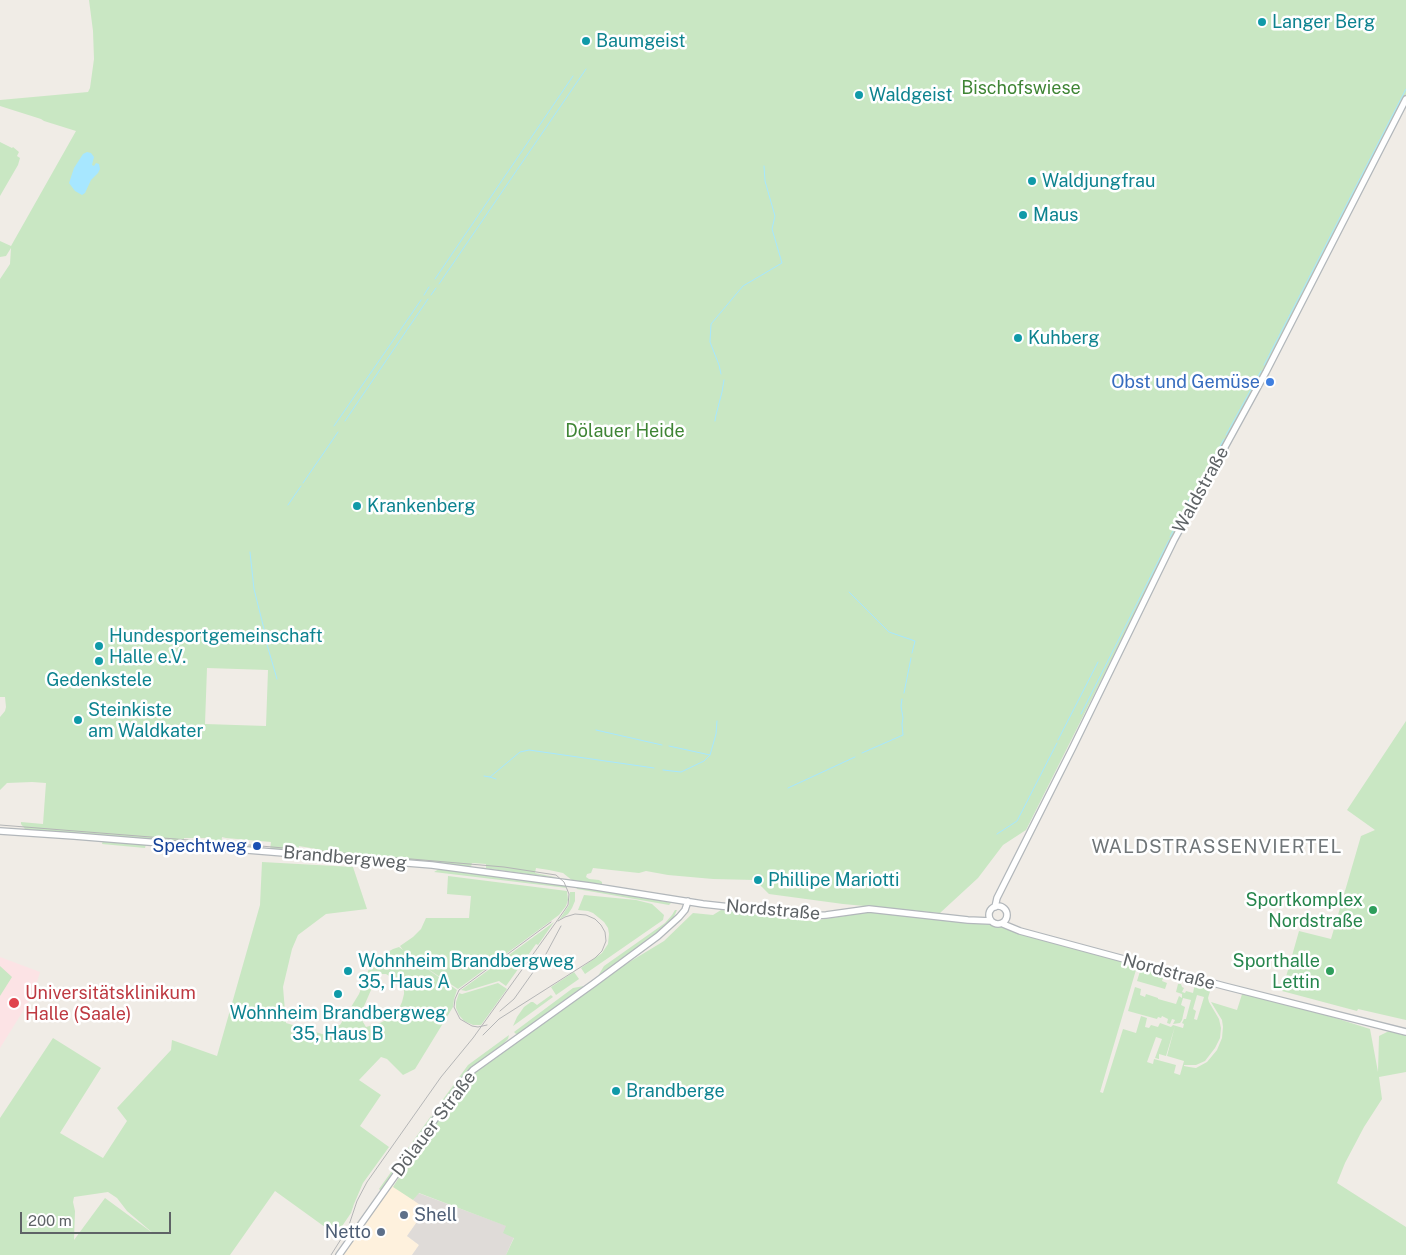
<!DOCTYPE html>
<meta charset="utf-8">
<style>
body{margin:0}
#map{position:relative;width:1406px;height:1255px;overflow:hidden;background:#f0ece6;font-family:"Public Sans",sans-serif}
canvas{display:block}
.scale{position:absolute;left:20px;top:1212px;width:151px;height:22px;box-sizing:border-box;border:2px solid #5e6366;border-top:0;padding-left:6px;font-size:15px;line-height:18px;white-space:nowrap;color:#5e6366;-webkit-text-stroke:4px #fff;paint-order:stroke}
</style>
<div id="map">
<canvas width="1406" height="1255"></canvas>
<div class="scale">200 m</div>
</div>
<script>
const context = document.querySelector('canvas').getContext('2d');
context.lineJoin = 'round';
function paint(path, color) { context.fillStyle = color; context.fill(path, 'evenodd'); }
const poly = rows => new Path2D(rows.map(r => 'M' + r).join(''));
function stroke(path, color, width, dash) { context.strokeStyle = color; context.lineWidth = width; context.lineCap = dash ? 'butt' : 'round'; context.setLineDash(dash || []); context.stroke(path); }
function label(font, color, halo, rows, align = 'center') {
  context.font = font + ' "Public Sans",sans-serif'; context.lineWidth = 5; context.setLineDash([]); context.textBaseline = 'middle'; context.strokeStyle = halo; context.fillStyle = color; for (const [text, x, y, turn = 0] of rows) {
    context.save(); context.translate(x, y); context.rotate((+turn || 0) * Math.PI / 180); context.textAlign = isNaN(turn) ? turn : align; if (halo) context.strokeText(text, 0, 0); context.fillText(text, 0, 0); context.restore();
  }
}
const commercial = poly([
 [392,1185,426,1209,407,1236,419,1245,412,1255,341,1255]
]);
const industrial = poly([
 [418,1193,507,1226,514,1237,506,1255,412,1255,419,1245,407,1236,426,1209,413,1200]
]);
const medical = poly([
 [0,957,40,972,33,995,0,1048]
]);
const green = poly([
 [89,0,1406,0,1406,94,1267,366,1172,539,1026,830,1003,845,978,878,940,913,843,904,769,894,755,880,713,879,668,875,646,871,639,873,593,868,591,873,587,874,586,877,589,879,599,880,602,882,602,884,573,881,563,873,549,870,536,868,535,873,555,877,558,878,476,867,486,868,486,864,472,863,471,867,322,854,322,850,299,846,298,852,270,850,271,842,226,838,222,837,221,845,206,844,206,838,184,838,184,842,25,829,21,824,21,822,43,824,46,783,32,782,7,783,0,790,0,717,5,711,6,707,5,697,0,697,0,279,10,264,11,248,6,256,0,257,0,241,11,246,76,131,44,121,41,119,0,106,0,100,88,92,90,88,94,59,93,31],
 [207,668,268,670,266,726,205,724],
 [0,142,12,148,13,147,19,152,17,156,20,158,18,165,0,196],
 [1406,721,1406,1020,1358,1009,1357,1011,1282,991,1299,931,1331,939,1361,836,1375,830,1347,810],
 [103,840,146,844,145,848,102,844],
 [181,847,212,850,217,853,181,851],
 [262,862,353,867,367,909,326,914,298,935,292,949,283,987,286,1023,332,1037,332,1031,335,1025,340,1025,359,994,372,961,393,949,399,947,403,950,400,946,413,937,421,929,426,918,469,918,471,896,447,894,448,876,567,891,568,900,566,906,559,915,458,989,419,963,457,990,454,999,453,1007,415,1069,403,1075,387,1059,381,1057,359,1080,381,1095,360,1126,389,1147,363,1183,354,1204,351,1213,336,1235,275,1191,230,1255,0,1255,0,1118,53,1038,101,1068,60,1133,103,1158,127,1121,117,1108,171,1050,172,1040,217,1056,260,905],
 [378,974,386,974,404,985,404,994,402,1002,396,1015,380,1023,366,1027,360,1017,361,1013],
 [108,1192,117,1198,127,1211,154,1234,105,1198,74,1240,75,1211,73,1202,74,1197],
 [439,869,565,885,567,888,434,872],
 [576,886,635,895,671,903,669,905,577,889],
 [570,892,575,892,575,901,572,908,568,914,559,920,569,905],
 [584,895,636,900,652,904,664,915,663,920,585,974,581,968,602,953,608,944,609,934,608,928,604,922,593,913,588,911,578,910],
 [675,910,677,910,672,921,661,931,598,976,604,966,665,923,672,915],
 [721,910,812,921,870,912,986,922,1138,963,1100,1092,1103,1093,1123,1029,1136,1033,1141,1016,1147,1018,1145,1027,1149,1028,1151,1025,1158,1027,1160,1023,1171,1027,1173,1025,1183,1028,1184,1024,1182,1023,1184,1019,1186,1019,1191,1000,1183,998,1181,1005,1185,1007,1182,1020,1180,1023,1173,1024,1175,1020,1172,1019,1170,1024,1167,1023,1168,1019,1162,1016,1161,1018,1158,1017,1157,1019,1128,1011,1135,987,1141,989,1140,995,1145,997,1146,994,1158,998,1158,999,1176,1004,1179,996,1182,998,1182,994,1176,992,1178,984,1181,984,1182,987,1184,988,1182,992,1185,993,1186,991,1193,993,1195,984,1211,988,1208,998,1209,1002,1219,1019,1221,1028,1220,1038,1215,1048,1205,1061,1196,1065,1184,1065,1184,1066,1189,1067,1196,1068,1207,1062,1217,1050,1222,1038,1223,1027,1222,1020,1211,1002,1237,1010,1243,991,1282,1001,1370,1029,1378,1072,1379,1036,1389,1031,1406,1035,1406,1072,1379,1077,1382,1099,1364,1127,1345,1163,1337,1183,1406,1227,1406,1255,506,1255,514,1238,503,1233,506,1226,419,1193,413,1200,393,1187,438,1115,465,1079,593,984,664,941,693,913,713,915],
 [1197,995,1204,997,1197,1020,1194,1019,1196,1011,1193,1009],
 [1175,1026,1167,1056,1184,1061,1180,1075,1174,1073,1176,1065,1154,1059,1153,1064,1147,1062,1156,1037,1162,1039,1155,1058,1159,1059,1159,1054,1166,1056],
 [554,922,538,945,536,944,506,986,499,981,466,991,461,990],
 [0,966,12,977,0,996],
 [1141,968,1164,975,1162,981,1167,983,1165,989,1137,981],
 [574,972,579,979,556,995,551,987],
 [498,983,507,989,481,1025,473,1025,464,1021,459,1015,456,1008,456,1002,459,993,462,994],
 [584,986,518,1034,516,1034,514,1032,573,988],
 [551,995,553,997,513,1026,517,1017,524,1007,531,1002,533,1002,537,1005],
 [509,1035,508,1039,503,1044,468,1072,439,1108,436,1109,468,1065],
 [431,1116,432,1117,431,1121,381,1191,379,1189]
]);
const water = poly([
 [87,152,91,153,94,157,92,165,94,166,96,163,99,164,100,169,98,173,91,180,85,193,82,195,75,191,69,183,74,168,83,154]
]);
const stream = poly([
 [435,279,573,76],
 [439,284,586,69],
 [424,295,429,287],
 [431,295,436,288],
 [1264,365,1406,89],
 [721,374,719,365,710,342,711,324,743,286,782,263,772,229,775,216,765,181,764,166],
 [345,421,428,299],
 [715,421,716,415,722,392,724,380],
 [334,426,421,300],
 [1226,435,1261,371],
 [303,483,338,432],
 [1198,487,1224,439],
 [288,505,301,486],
 [1170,537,1190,498,1195,492],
 [250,552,254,589,265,633],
 [849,592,889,632,915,641,912,653],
 [266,641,277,679],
 [904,693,911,658],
 [1081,714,1169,540],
 [596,730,662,745],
 [1058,740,1098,662],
 [669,746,710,755],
 [862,753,903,735,902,724,903,718,901,706,902,699],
 [663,770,681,772,704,761,710,755,716,734,717,721],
 [484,776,490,777,520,752,529,750,654,768],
 [490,777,496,779],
 [788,788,855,757],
 [997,834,1017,821,1057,743]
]);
const secondary = poly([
 [0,831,74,836,432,865,590,886,703,904,812,916,826,915,869,909,968,920,991,921],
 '989 915a9 9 0 1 1 18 0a9 9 0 1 1-18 0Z',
 [995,907,997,898,1073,747,1174,540,1266,372,1406,99],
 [1003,924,1020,931,1224,986,1406,1032],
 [339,1255,438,1115,465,1079,473,1070,593,984,658,936,679,917,685,910,688,901]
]);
const tram = poly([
 [0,825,226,843,504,867,556,875,564,882,569,894,568,905,564,911,473,1038,441,1077,367,1182,357,1201,348,1228,331,1255],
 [500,1011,514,999,546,954,561,926],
 [487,1025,478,1027,472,1026,460,1019,454,1007,455,999,459,990,551,922],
 [483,1035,499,1019,595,958,602,951,606,941,605,932,601,925,595,919,586,915,575,914,565,917,558,921]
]);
const markers = [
 [1262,22,5,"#0f9aa8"],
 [586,41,5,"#0f9aa8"],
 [859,95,5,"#0f9aa8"],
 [1032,181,5,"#0f9aa8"],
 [1023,215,5,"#0f9aa8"],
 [1018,338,5,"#0f9aa8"],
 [1270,382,5,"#3f7fe0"],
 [357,506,5,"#0f9aa8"],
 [99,646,5,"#0f9aa8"],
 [99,661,5,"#0f9aa8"],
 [78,720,5,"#0f9aa8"],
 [257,846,5,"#1a4fb4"],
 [758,880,5,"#0f9aa8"],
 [1373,910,5,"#2e9e5b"],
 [348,971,5,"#0f9aa8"],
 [1330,971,5,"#2e9e5b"],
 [338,994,5,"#0f9aa8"],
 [14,1003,6,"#e0444e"],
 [616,1091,5,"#0f9aa8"],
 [404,1215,5,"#5c6f8a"],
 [381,1232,5,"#5c6f8a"]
];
const cultureNames = [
 ["Langer Berg",1272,22],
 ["Baumgeist",596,41],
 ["Waldgeist",869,95],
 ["Waldjungfrau",1042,181],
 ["Maus",1033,215],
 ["Kuhberg",1028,338],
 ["Krankenberg",367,506],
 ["Hundesportgemeinschaft",109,636],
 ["Halle e.V.",109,657],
 ["Gedenkstele",99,680,"center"],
 ["Steinkiste",88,710],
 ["am Waldkater",88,731],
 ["Phillipe Mariotti",768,880],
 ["Wohnheim Brandbergweg",358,961],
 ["35, Haus A",358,982],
 ["Wohnheim Brandbergweg",338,1013,"center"],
 ["35, Haus B",338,1034,"center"],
 ["Brandberge",626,1091]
];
const parkNames = [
 ["Bischofswiese",1021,88],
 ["Dölauer Heide",625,431]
];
const shopNames = [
 ["Obst und Gemüse",1260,382]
];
const streetNames = [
 ["Waldstraße",1201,490,-61],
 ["Brandbergweg",345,858,5],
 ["Nordstraße",773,910,5],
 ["Nordstraße",1169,972,15],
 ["Dölauer Straße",434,1124,-53]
];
const transitNames = [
 ["Spechtweg",247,846]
];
const leisureNames = [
 ["Sportkomplex",1363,900],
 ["Nordstraße",1363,921],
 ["Sporthalle",1320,961],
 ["Lettin",1320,982]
];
const healthNames = [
 ["Universitätsklinikum",25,993],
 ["Halle (Saale)",25,1014]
];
const serviceNames = [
 ["Shell",414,1215],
 ["Netto",371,1232,"right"]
];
const neighbourhoodNames = [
 ["WALDSTRASSENVIERTEL",1217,847]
];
paint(commercial, '#fef1dd');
paint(industrial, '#dfdbd8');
paint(medical, '#fce3e5');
paint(green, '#c9e7c3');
paint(water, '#a7e7ff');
stroke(stream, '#a7e7ff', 1);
stroke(secondary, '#b2b7bb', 8);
stroke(secondary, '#fff', 5.5);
stroke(tram, '#b4b5b6', 1);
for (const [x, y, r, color] of markers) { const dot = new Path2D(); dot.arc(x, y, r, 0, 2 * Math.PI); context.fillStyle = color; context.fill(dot); stroke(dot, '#fff', 2); }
label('18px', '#0d838f', '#fff', cultureNames, 'left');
label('18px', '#3f8535', '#fff', parkNames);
label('18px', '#366cbe', '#fff', shopNames, 'right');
label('18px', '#5e6366', '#fff', streetNames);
label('18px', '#164399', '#fff', transitNames, 'right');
label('18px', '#27864d', '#fff', leisureNames, 'right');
label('18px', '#be3a42', '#fff', healthNames, 'left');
label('18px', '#4e5e75', '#fff', serviceNames, 'left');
context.letterSpacing = '1px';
label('19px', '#6f7578', '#fff', neighbourhoodNames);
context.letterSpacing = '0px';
</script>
